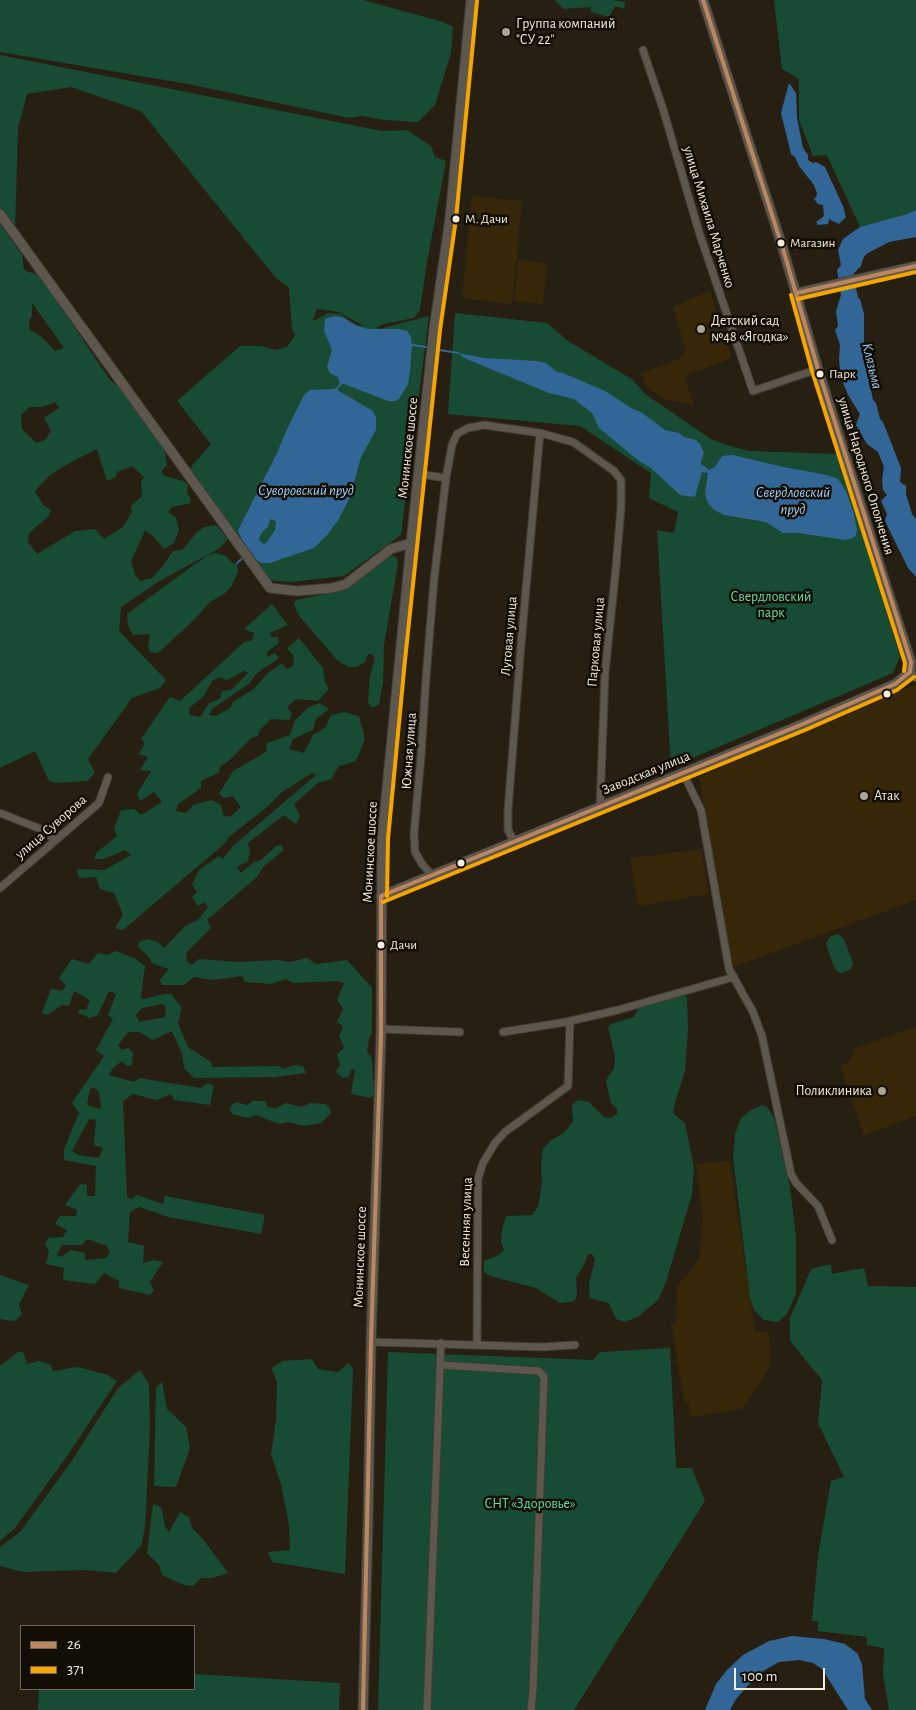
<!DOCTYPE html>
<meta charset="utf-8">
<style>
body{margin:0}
#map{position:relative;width:916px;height:1710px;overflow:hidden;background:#272012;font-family:"Alegreya Sans",sans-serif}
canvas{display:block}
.legend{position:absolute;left:20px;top:1625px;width:175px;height:65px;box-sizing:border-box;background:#130e05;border:1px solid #6d675b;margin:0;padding:6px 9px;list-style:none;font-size:15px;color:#f3ecdd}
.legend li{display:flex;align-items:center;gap:10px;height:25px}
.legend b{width:25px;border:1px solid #6d675b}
.scale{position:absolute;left:734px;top:1668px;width:91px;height:22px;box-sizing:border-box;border:2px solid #f3ecdd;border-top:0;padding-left:6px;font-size:15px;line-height:18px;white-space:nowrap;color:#f3ecdd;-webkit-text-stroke:4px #130e05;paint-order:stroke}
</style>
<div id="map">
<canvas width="916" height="1710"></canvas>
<ul class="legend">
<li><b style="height:6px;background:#bb8660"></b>26</li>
<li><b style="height:6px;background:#f7a600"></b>371</li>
</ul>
<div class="scale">100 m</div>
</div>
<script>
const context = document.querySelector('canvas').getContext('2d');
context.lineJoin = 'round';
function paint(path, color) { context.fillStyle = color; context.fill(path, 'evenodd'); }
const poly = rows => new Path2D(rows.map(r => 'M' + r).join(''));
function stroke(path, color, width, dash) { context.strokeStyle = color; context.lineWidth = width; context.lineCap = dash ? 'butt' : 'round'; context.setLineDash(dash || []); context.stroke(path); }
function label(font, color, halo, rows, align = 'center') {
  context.font = font + ' "Alegreya Sans",sans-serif'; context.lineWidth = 5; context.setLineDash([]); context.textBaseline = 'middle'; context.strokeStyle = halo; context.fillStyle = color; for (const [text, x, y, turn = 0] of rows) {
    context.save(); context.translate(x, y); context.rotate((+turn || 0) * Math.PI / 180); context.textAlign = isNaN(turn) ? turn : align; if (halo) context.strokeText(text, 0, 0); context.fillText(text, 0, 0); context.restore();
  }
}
const built = poly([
 [472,196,522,201,512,304,462,298],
 [518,260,547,263,543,304,514,301],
 [710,291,732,358,684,376,694,405,664,399,646,387,641,373,680,359,686,351,673,307],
 [916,684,916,900,733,967,699,777],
 [702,849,708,894,638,906,630,858],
 [916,1027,916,1116,864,1135,840,1066,850,1061,855,1048],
 [730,1161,755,1332,769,1332,770,1365,754,1393,741,1409,690,1417,689,1404,684,1401,671,1323,676,1323,677,1287,699,1259,703,1218,696,1164]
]);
const green = poly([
 [0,0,363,0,443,22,453,27,451,53,435,105,418,122,384,120,362,116,349,118,188,84,0,52],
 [541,0,612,0,625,2,624,9,615,6,609,17,591,12,591,7,563,9,555,0],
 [774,0,916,0,916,210,907,214,860,227,827,155,813,156,799,120,799,79,782,69],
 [0,55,382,131,407,130,431,146,435,157,446,161,426,268,420,310,414,318,384,324,376,328,379,329,429,316,401,535,344,576,291,582,268,580,190,468,211,444,177,401,240,346,261,346,275,350,287,347,295,335,292,328,289,288,275,277,141,111,71,87,27,94,18,128,15,231,0,210],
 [317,309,338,312,364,326,357,325,340,314,328,313,314,321,313,319],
 [0,223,22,255,24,270,40,276,110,380,120,388,164,449,167,465,162,470,164,476,184,481,188,485,187,494,190,497,191,503,172,507,168,512,176,518,179,530,174,543,164,549,152,535,145,531,131,561,135,575,140,581,152,578,161,568,173,551,182,550,197,532,204,527,216,525,228,539,220,548,158,582,121,607,119,631,166,680,160,688,132,698,88,759,95,773,87,781,56,783,49,781,35,751,0,768],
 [32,303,64,348,55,351,41,336,30,330,29,321,32,316],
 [55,402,59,408,44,418,51,431,45,440,36,443,22,429,21,415,30,407,43,407],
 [97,449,107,481,116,477,117,472,132,466,144,477,141,482,142,496,131,506,132,512,123,527,104,539,95,529,75,531,37,554,28,542,29,533,48,517,51,510,43,505,35,491,50,475,73,461],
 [455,313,547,323,568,341,633,380,645,394,711,439,730,446,749,451,837,454,845,474,900,657,893,673,671,767,657,530,674,533,678,512,649,498,651,473,580,426,448,414],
 [215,553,226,556,232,563,237,564,238,572,231,587,224,594,210,602,193,621,159,652,156,653,150,652,148,647,150,634,133,635,128,625,127,614,195,564,208,555],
 [393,556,397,558,398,563,384,645,383,682,379,704,375,707,371,707,368,702,370,676,374,662,374,657,372,654,368,654,365,662,357,667,349,667,338,661,300,617,296,610,294,604,296,600,331,593,351,586,387,557],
 [272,604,288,625,270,633,271,637,278,637,279,643,267,652,267,657,275,653,279,658,256,674,250,683,212,709,209,715,216,716,230,708,233,702,255,688,268,673,282,663,287,669,293,666,294,656,287,648,299,638,323,668,325,682,329,689,318,701,296,699,287,707,292,714,289,720,271,719,260,730,258,736,251,738,232,758,219,768,220,772,201,781,201,788,178,804,176,811,186,813,193,805,212,800,221,805,223,815,230,817,241,807,233,796,224,798,219,794,233,771,266,752,267,743,290,735,295,720,309,707,320,703,329,709,316,719,313,730,293,739,289,749,304,753,313,735,326,727,331,715,344,712,359,716,365,739,356,761,339,766,331,779,318,783,294,804,300,816,296,824,284,815,248,843,250,852,248,861,237,867,241,873,254,862,261,860,276,846,282,845,283,851,263,867,257,877,207,920,211,928,186,953,187,961,192,965,199,959,238,962,278,960,290,962,307,958,316,964,347,960,372,988,372,1033,369,1038,367,1052,372,1058,374,1095,370,1098,351,1094,355,1069,351,1070,349,1077,343,1078,336,1072,340,1065,337,1054,344,1048,339,1036,343,1026,337,1022,343,1009,337,1000,344,983,338,981,293,983,286,979,271,984,245,982,242,976,212,980,194,977,184,985,162,985,160,980,162,977,169,969,153,964,147,955,138,947,139,942,147,939,158,942,164,948,185,926,198,920,208,907,204,902,198,906,192,897,197,892,192,885,199,870,219,856,223,859,233,846,316,775,312,773,282,792,266,808,230,836,223,845,123,930,115,928,123,915,114,893,100,889,96,877,79,878,77,869,104,870,131,855,125,850,104,859,94,859,97,852,117,836,114,829,121,810,134,809,141,815,162,802,154,792,140,801,137,794,151,771,140,770,148,757,139,754,145,743,141,739,170,697,180,701,243,643,252,640,254,633,244,629],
 [244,671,248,673,231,690,222,691,220,699,209,703,200,717,190,715,189,708,204,696,212,681,220,677,227,680],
 [838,934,844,939,853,963,851,969,842,973,838,972,834,967,826,944,830,937],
 [116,951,136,959,145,966,141,998,145,999,164,994,171,994,182,1008,178,1023,188,1047,211,1062,212,1067,279,1066,283,1069,296,1065,303,1066,306,1073,274,1077,194,1078,184,1068,182,1054,172,1031,153,1040,139,1032,128,1032,118,1045,122,1050,128,1048,133,1052,132,1065,127,1066,122,1061,113,1068,109,1075,134,1082,139,1078,201,1088,208,1083,214,1086,210,1105,174,1100,171,1094,157,1100,133,1094,123,1101,127,1197,131,1199,137,1195,163,1204,165,1196,265,1215,261,1234,168,1217,139,1207,130,1212,128,1242,144,1246,143,1263,154,1260,163,1262,150,1282,154,1291,150,1295,119,1288,119,1281,104,1273,95,1284,63,1280,64,1268,46,1264,49,1252,45,1244,48,1238,63,1237,67,1230,55,1224,60,1216,76,1216,77,1210,65,1205,80,1184,87,1185,87,1196,95,1196,96,1166,64,1160,64,1149,79,1113,72,1103,104,1056,96,1050,113,1019,108,1015,116,994,109,991,98,1015,90,1018,78,1013,80,1009,86,1010,90,1000,74,991,69,1006,62,1005,47,1015,42,1013,51,989,62,991,66,986,59,978,72,959,89,964,98,953,108,955],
 [163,1004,166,1007,165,1017,139,1022,136,1015,142,1008],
 [93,1087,99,1092,101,1107,99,1109,87,1105,90,1089],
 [89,1119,96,1120,94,1145,103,1148,99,1158,78,1155,72,1151],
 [87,1239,107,1246,110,1252,106,1258,85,1260,85,1253,71,1250,61,1257,57,1255,62,1245,82,1245],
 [677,995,687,996,688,1029,685,1071,673,1109,674,1114,685,1123,694,1168,692,1194,666,1282,658,1300,639,1316,625,1322,616,1319,609,1303,590,1298,589,1284,595,1259,592,1254,588,1254,584,1265,576,1278,577,1296,574,1301,569,1302,560,1303,536,1288,490,1276,484,1272,484,1261,499,1255,504,1250,501,1242,502,1229,506,1216,532,1215,538,1207,542,1183,541,1167,543,1149,551,1140,563,1134,573,1122,572,1105,578,1100,589,1102,604,1117,611,1118,617,1114,617,1109,611,1103,606,1082,608,1076,614,1069,615,1056,608,1028,611,1024,634,1017,639,1007],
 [253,1101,265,1101,268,1107,276,1108,286,1103,301,1107,311,1103,325,1104,329,1106,331,1113,321,1123,304,1126,288,1122,279,1124,256,1115,249,1118,232,1114,230,1110,231,1106,236,1102,247,1105],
 [762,1105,767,1107,774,1118,790,1187,796,1237,796,1293,787,1314,778,1322,764,1320,754,1310,750,1298,733,1157,735,1134,741,1118,751,1110],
 [831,1264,832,1274,864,1268,868,1286,916,1287,916,1710,889,1710,883,1675,884,1648,867,1645,867,1637,818,1631,818,1621,812,1621,818,1555,831,1481,844,1477,818,1423,822,1380,790,1341,790,1318,811,1269],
 [0,1275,29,1285,19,1304,22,1314,15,1321,0,1319],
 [670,1348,676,1468,692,1468,705,1501,574,1710,378,1710,388,1352,593,1360,600,1352],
 [18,1352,23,1352,27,1364,39,1361,51,1365,53,1371,78,1367,108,1375,117,1381,65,1459,15,1528,0,1541,0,1366],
 [312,1359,318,1369,338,1372,349,1363,353,1369,345,1574,272,1562,268,1552,290,1550,289,1525,281,1484,271,1455,276,1419,277,1382,271,1368,283,1361],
 [140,1370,149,1384,150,1427,145,1528,141,1546,116,1573,85,1570,23,1572,0,1566,0,1547,20,1532,71,1462,118,1388],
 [162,1382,167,1409,186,1427,190,1448,176,1487,154,1486,156,1387],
 [153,1504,161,1507,165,1526,169,1532,180,1512,189,1517,192,1528,202,1538,228,1573,212,1578,201,1578,193,1586,184,1585,162,1575,159,1565,147,1553],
 [194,1674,340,1683,339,1710,38,1710,39,1689,194,1689]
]);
const water = poly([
 [789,83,796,93,797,118,803,148,808,155,808,160,813,163,816,162,825,167,843,206,846,217,839,224,829,219,828,224,818,225,816,222,824,216,823,205,818,204,814,199,816,197,817,193,814,185,799,166,795,157,791,154,781,113],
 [916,210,916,237,889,242,866,254,863,259,861,266,854,273,854,278,858,298,860,299,864,314,864,355,873,400,876,403,880,419,883,422,901,468,900,482,906,486,906,494,912,514,916,519,916,577,908,568,885,521,887,514,881,501,887,495,883,490,882,480,884,467,878,452,867,444,856,425,860,414,848,395,841,378,839,360,840,345,835,330,838,326,836,311,841,295,837,270,841,265,838,250,843,239,860,227,907,214],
 [334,316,342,317,357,326,368,329,398,329,407,331,411,337,412,345,410,371,408,384,399,399,395,401,388,401,344,384,340,385,338,377,330,373,327,367,332,350,324,331,325,319],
 [458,353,484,358,537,361,546,363,557,372,563,373,605,391,633,409,641,412,665,430,679,433,684,437,696,440,700,444,704,453,701,461,701,464,709,470,715,467,722,456,732,455,784,467,827,475,838,479,846,491,854,514,857,530,856,535,853,538,845,540,799,533,783,533,766,522,724,515,714,510,708,503,705,494,708,473,702,472,695,497,680,495,651,468,639,461,599,428,592,413,574,399,549,393,464,358],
 [337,387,339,391,373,411,376,418,376,430,361,457,350,497,339,519,328,534,314,548,270,563,262,563,256,560,242,540,238,531,239,528,276,455,289,425,304,395,310,390,334,389],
 [272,519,276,522,275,530,267,542,264,544,260,541,259,538,263,531,268,527,270,520],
 [792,1636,824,1639,845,1644,857,1653,862,1664,865,1699,872,1710,848,1710,822,1669,813,1663,799,1660,779,1662,758,1674,736,1699,730,1710,705,1710,716,1684,727,1670,743,1655,769,1641]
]);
const stream = poly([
 [412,345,426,347],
 [439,350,458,353],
 [338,387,340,385],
 [237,563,244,557]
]);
const street = poly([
 [643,50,663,109,699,232,753,391,818,369],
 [419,474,446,478],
 [910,672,916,678],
 [683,773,701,810,729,969,753,1012,762,1036,791,1174,796,1183,818,1206,832,1240],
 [0,813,43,830,55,840],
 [514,841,508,830,508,810,521,645,540,433],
 [432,875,422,864,415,852,414,833,421,757,426,679,434,580,446,478,452,445,457,434,468,428,484,425,540,433,573,442,614,471,621,480,621,508,616,567,605,673,600,807],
 [0,888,99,803,108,777],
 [381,1029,460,1032],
 [503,1032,566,1022,618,1010,734,977],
 [371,1342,542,1347,575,1345],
 [477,1344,478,1179,483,1163,495,1143,505,1132,568,1086,570,1021],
 [441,1365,539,1371,544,1377,533,1690,531,1710],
 [427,1710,441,1343]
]);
const secondary = poly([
 [703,0,783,249,818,369,885,582,911,662,910,672],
 [0,214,270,588,297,591,332,588,346,584,391,549,411,543],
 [797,293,916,266],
 [381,896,803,724,895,684,910,672],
 [363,1710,368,1523,371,1342,381,1034,382,839,411,543,434,329,450,218,471,0]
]);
const bus1 = poly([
 [703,0,783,249,818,369,911,662,910,672],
 [797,293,916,266],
 [381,896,803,724,895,684,910,672],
 [363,1710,371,1342,381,1034,381,896]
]);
const bus2 = poly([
 [791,295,812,371,905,663,904,671],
 [798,299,916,272],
 [387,896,388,839,405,660,440,330,456,219,477,1],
 [383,902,805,730,897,690,914,677]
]);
const markers = [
 [506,32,5,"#aca596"],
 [456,219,4.5,"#f3ecdd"],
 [781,243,4.5,"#f3ecdd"],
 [701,329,5,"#aca596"],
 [820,374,4.5,"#f3ecdd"],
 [887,694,4.5,"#f3ecdd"],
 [864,796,5,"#aca596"],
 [461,863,4.5,"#f3ecdd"],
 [381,945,4.5,"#f3ecdd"],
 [882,1091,5,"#aca596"]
];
const busNames = [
 ["М. Дачи",465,219],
 ["Магазин",790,243],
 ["Парк",829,374],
 ["Дачи",390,945]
];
const poiNames = [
 ["Группа компаний",516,24],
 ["\"СУ 22\"",516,40],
 ["Детский сад",711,321],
 ["№48 «Ягодка»",711,337],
 ["Атак",874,796],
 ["Поликлиника",872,1091,"right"]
];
const streetNames = [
 ["улица Михаила Марченко",709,217,73],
 ["Монинское шоссе",408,448,-84],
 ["улица Народного Ополчения",866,476,73],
 ["Луговая улица",509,636,-85],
 ["Парковая улица",596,642,-85],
 ["Южная улица",409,751,-86],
 ["Заводская улица",646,773,-22],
 ["улица Суворова",51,827,-41],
 ["Монинское шоссе",370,852,-87],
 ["Весенняя улица",466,1222,-88],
 ["Монинское шоссе",360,1257,-88]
];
const parkNames = [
 ["Свердловский",771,597],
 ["парк",771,613],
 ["СНТ «Здоровье»",530,1504]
];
const waterNames = [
 ["Клязьма",872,366,77],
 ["Суворовский пруд",306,490],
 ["Свердловский",793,492],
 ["пруд",793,509]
];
paint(built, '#352708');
paint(green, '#174b33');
paint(water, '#326696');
stroke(stream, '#326696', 2);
stroke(street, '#413c32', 9);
stroke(secondary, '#413c32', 11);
stroke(street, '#5d574d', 7);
stroke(secondary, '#5d574d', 9);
stroke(bus1, '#bb8660', 4);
stroke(bus2, '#f7a600', 4);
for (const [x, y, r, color] of markers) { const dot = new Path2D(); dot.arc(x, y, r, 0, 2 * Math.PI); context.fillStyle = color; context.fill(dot); stroke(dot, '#130e05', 2); }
label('13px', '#f3ecdd', '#130e05', busNames, 'left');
label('14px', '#f3ecdd', '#130e05', poiNames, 'left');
label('14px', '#f3ecdd', '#130e05', streetNames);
label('14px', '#66dea7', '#130e05', parkNames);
label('italic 15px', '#9eccfa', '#130e05', waterNames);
</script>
